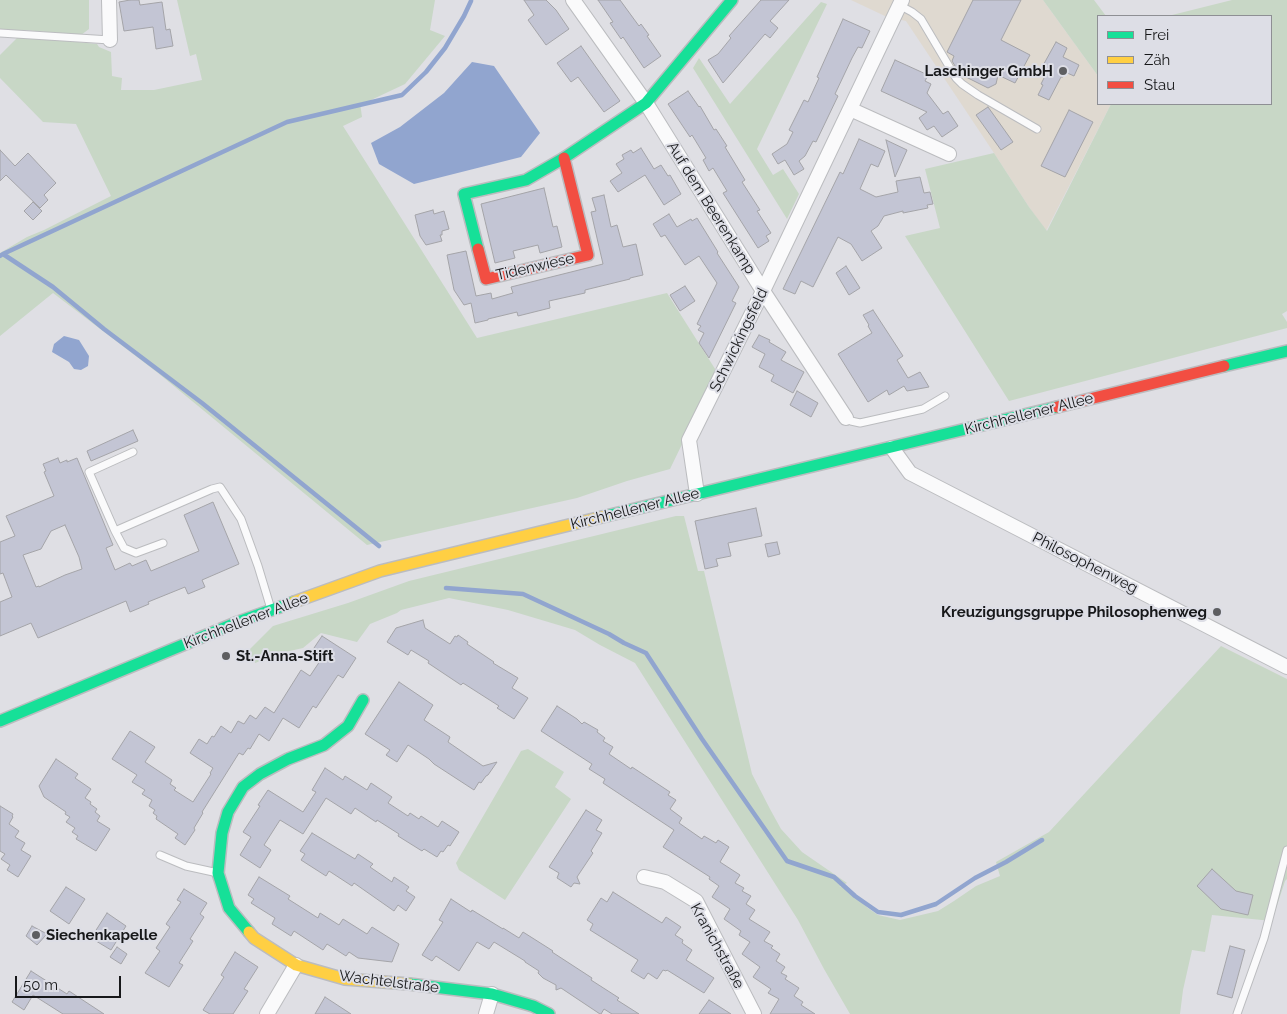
<!DOCTYPE html>
<meta charset="utf-8">
<style>
body{margin:0}
#map{position:relative;width:1287px;height:1014px;overflow:hidden;background:#dfdfe4;font-family:Raleway,sans-serif}
canvas{display:block}
.legend{position:absolute;left:1097px;top:15px;width:175px;height:90px;box-sizing:border-box;background:#dddee6;border:1px solid #8e8f94;margin:0;padding:6px 9px;list-style:none;font-size:15px;color:#17181a}
.legend li{display:flex;align-items:center;gap:10px;height:25px}
.legend b{width:25px;border:1px solid #8e8f94}
.scale{position:absolute;left:15px;top:976px;width:106px;height:22px;box-sizing:border-box;border:2px solid #17181a;border-top:0;padding-left:6px;font-size:15px;line-height:18px;white-space:nowrap;color:#17181a;-webkit-text-stroke:4px #dddee6;paint-order:stroke}
</style>
<div id="map">
<canvas width="1287" height="1014"></canvas>
<ul class="legend">
<li><b style="height:6px;background:#16e098"></b>Frei</li>
<li><b style="height:6px;background:#ffcf43"></b>Zäh</li>
<li><b style="height:6px;background:#f24e42"></b>Stau</li>
</ul>
<div class="scale">50 m</div>
</div>
<script>
const context = document.querySelector('canvas').getContext('2d');
context.lineJoin = 'round';
function paint(path, color) { context.fillStyle = color; context.fill(path, 'evenodd'); }
const poly = rows => new Path2D(rows.map(r => 'M' + r).join(''));
function stroke(path, color, width, dash) { context.strokeStyle = color; context.lineWidth = width; context.lineCap = dash ? 'butt' : 'round'; context.setLineDash(dash || []); context.stroke(path); }
function label(font, color, halo, rows, align = 'center') {
  context.font = font + ' Raleway,sans-serif'; context.lineWidth = 4; context.setLineDash([]); context.textBaseline = 'middle'; context.strokeStyle = halo; context.fillStyle = color; for (const [text, x, y, turn = 0] of rows) {
    context.save(); context.translate(x, y); context.rotate((+turn || 0) * Math.PI / 180); context.textAlign = isNaN(turn) ? turn : align; if (halo) context.strokeText(text, 0, 0); context.fillText(text, 0, 0); context.restore();
  }
}
const industrial = poly([
 [851,0,1043,0,1098,76,1098,104,1111,104,1046,231,1029,207,994,153,906,21,887,17]
]);
const green = poly([
 [0,0,89,0,89,29,81,35,24,30,20,36,97,44,99,47,111,52,112,76,122,78,121,90,154,90,202,80,196,54,190,56,177,0,435,0,430,30,445,36,405,84,369,101,360,103,362,117,343,126,477,338,667,293,717,372,670,469,627,481,577,498,367,545,158,373,53,293,0,336,0,253,27,237,44,230,111,196,76,124,43,122,0,78,0,55,19,36,0,35],
 [1043,0,1094,0,1106,16,1098,16,1098,76],
 [1232,0,1287,0,1287,311,1282,314,1287,322,1287,328,1009,401,905,236,940,228,925,169,994,153,1029,207,1047,231,1111,104,1271,104,1271,16,1168,16],
 [821,2,827,4,757,149,773,175,783,169,799,194,787,219,693,68,699,58,730,104],
 [676,516,684,516,698,571,704,571,752,774,770,809,781,829,802,852,847,883,839,887,843,886,868,908,878,915,900,920,938,911,954,901,976,886,1000,876,996,862,1049,832,1221,646,1287,679,1287,879,1285,881,1272,921,1212,915,1205,952,1192,950,1183,990,1180,1014,850,1014,824,969,798,920,635,663,600,645,575,630,508,610,449,598,401,610,397,613,370,624,357,642,321,633,303,648,281,653,255,663,248,651,273,626,348,603,409,581],
 [528,749,564,772,555,787,571,799,505,900,459,870,456,863,521,751]
]);
const water = poly([
 [472,62,494,66,540,133,521,157,414,184,379,164,371,143,400,127,444,93],
 [64,336,79,340,89,356,88,366,81,370,74,369,69,362,52,352,54,344]
]);
const stream = poly([
 [3,254,287,122,402,95,426,72,445,48,464,16,471,1],
 [0,256,3,254,53,287,104,329,202,403,379,546],
 [446,588,523,594,609,634,624,643,646,653,702,739,787,861,834,877,855,896,878,912,901,915,936,904,975,878,1006,862,1042,840]
]);
const building = poly([
 [130,0,139,0,140,5,162,2,166,30,170,29,173,46,156,49,153,27,124,31,119,2,130,0],
 [524,0,546,0,556,10,569,29,546,45,528,20,534,15,524,0],
 [598,0,620,0,639,26,641,24,649,35,647,36,661,56,644,68,623,37,621,39,610,23,613,22,598,0],
 [761,0,789,0,770,21,778,28,770,38,765,34,723,83,708,60,718,54,731,38,729,36,761,0],
 [973,0,1021,0,1001,40,1030,55,1015,83,998,75,996,84,988,88,960,74,952,61,954,56,947,52,973,0],
 [843,19,870,31,862,48,858,47,852,58,835,94,838,96,816,142,813,141,805,156,799,161,804,169,794,175,785,160,778,164,772,154,787,144,793,132,789,130,804,100,808,102,819,78,817,77,843,19],
 [1056,42,1067,48,1063,57,1079,65,1074,76,1065,72,1063,77,1061,77,1049,100,1038,95,1043,85,1041,84,1047,72,1041,69,1056,42],
 [581,46,620,101,604,112,578,77,571,82,557,63,581,46],
 [895,60,928,75,925,81,931,84,927,93,943,114,948,111,958,126,942,137,934,126,927,130,919,118,927,112,881,91,895,60],
 [688,91,699,107,700,106,714,130,716,129,727,146,725,147,745,180,742,182,760,210,757,211,771,233,766,236,769,241,758,248,723,193,727,191,713,168,709,171,703,160,706,158,692,135,690,137,668,104,688,91],
 [988,107,1013,142,1001,150,976,115,988,107],
 [1069,110,1093,122,1065,177,1041,166,1069,110],
 [859,139,885,151,878,167,871,164,860,189,876,197,898,192,896,181,920,177,924,193,930,192,933,204,927,205,928,208,903,213,903,211,884,216,878,226,871,231,882,248,862,261,851,244,838,237,813,287,801,281,795,294,783,289,840,172,843,174,859,139],
 [886,140,907,150,895,177,886,140],
 [641,148,654,169,661,165,668,176,670,175,681,194,664,205,645,175,618,192,610,181,622,173,616,164,624,159,622,155,631,150,633,153,641,148],
 [0,150,15,166,28,153,56,183,44,195,48,200,40,208,6,175,0,181,0,150],
 [544,188,553,227,557,226,562,247,540,253,538,245,513,251,515,258,495,263,481,204,544,188],
 [604,195,611,227,617,225,623,247,636,244,643,275,630,278,630,279,585,290,585,293,549,301,550,308,518,316,517,312,488,319,488,320,475,323,471,303,464,305,454,290,447,255,466,251,476,296,491,293,492,299,513,293,511,287,603,264,591,212,596,211,592,198,604,195],
 [33,202,42,211,33,220,24,211,33,202],
 [433,210,434,214,444,211,449,229,442,231,442,235,440,235,442,241,426,245,420,236,415,215,433,210],
 [669,214,677,227,691,219,692,221,697,218,718,252,717,253,739,287,732,301,736,303,709,358,699,343,704,333,698,330,701,326,697,324,717,283,699,256,685,265,665,235,661,237,653,224,669,214],
 [846,266,860,288,849,295,836,273,846,266],
 [685,286,695,301,680,311,670,295,685,286],
 [873,310,903,356,897,360,908,378,920,372,929,387,907,391,904,386,889,395,887,390,868,402,838,354,872,333,868,326,869,325,863,315,873,310],
 [759,335,770,340,769,342,786,352,781,360,804,372,793,393,771,381,774,375,759,367,765,354,752,347,759,335],
 [797,391,818,403,811,417,790,405,797,391],
 [133,430,138,441,91,461,87,451,133,430],
 [58,458,60,463,67,460,67,462,77,458,113,545,106,548,115,570,130,563,132,566,146,560,151,571,199,551,184,515,213,502,239,564,202,580,205,587,188,594,185,587,148,602,149,604,130,612,126,601,38,638,31,623,0,636,0,602,12,597,3,573,0,574,0,542,15,536,6,516,54,496,44,472,46,471,43,464,58,458],
 [65,525,79,557,82,569,65,575,39,587,39,586,36,587,23,555,41,549,51,531,65,525],
 [756,508,762,536,728,543,731,556,716,559,718,566,705,569,695,521,756,508],
 [777,542,780,554,768,557,765,544,777,542],
 [423,620,425,628,450,644,455,636,457,637,458,635,468,642,467,644,494,662,493,663,518,678,512,688,528,698,514,719,497,708,499,706,463,683,461,685,428,663,429,661,411,650,408,655,387,642,396,628,423,620],
 [322,636,356,658,343,678,338,675,316,708,313,706,299,728,283,718,269,741,259,734,250,749,248,748,243,755,239,753,202,812,203,813,194,828,195,830,185,845,175,838,178,834,156,819,157,816,153,813,155,810,149,806,152,800,142,794,145,790,132,782,137,775,112,759,130,731,155,747,145,762,172,780,170,784,176,788,174,790,193,802,211,774,210,773,213,768,190,753,199,739,207,744,212,736,214,737,221,726,231,733,238,721,244,724,250,715,256,719,265,707,274,713,301,670,310,676,322,658,312,651,322,636],
 [399,682,433,705,424,720,450,737,448,742,483,766,497,762,488,775,486,776,481,783,479,782,474,790,434,764,429,759,408,745,397,762,386,755,390,750,365,734,399,682],
 [557,706,577,719,582,724,584,722,598,730,597,732,605,738,603,741,613,747,609,754,631,769,632,767,670,792,668,795,676,800,670,809,682,818,679,823,702,839,704,836,716,843,718,840,729,847,720,862,740,875,735,883,744,888,742,891,751,896,746,904,755,910,749,919,770,932,764,941,773,946,771,948,780,954,776,961,785,967,781,973,787,976,785,979,799,988,794,996,803,1002,801,1005,815,1014,770,1014,779,999,768,993,771,989,753,977,760,967,742,954,750,942,739,935,741,931,724,919,730,909,712,897,719,886,709,879,710,877,663,847,674,830,603,783,605,779,589,769,592,764,541,731,557,706],
 [56,759,78,774,75,778,91,789,85,798,91,802,90,804,97,809,95,812,100,816,97,821,110,829,96,851,76,839,78,836,72,832,75,828,66,822,70,817,65,814,66,812,44,797,39,786,56,759],
 [325,768,343,780,345,776,367,790,371,783,392,797,388,803,408,816,410,813,419,819,421,816,438,827,442,821,459,832,450,846,448,845,443,852,441,851,437,857,424,849,422,851,398,836,399,834,377,820,376,822,355,808,351,814,326,798,303,834,280,820,264,845,271,850,260,868,240,855,251,837,243,832,260,806,258,805,268,790,303,812,316,792,312,790,325,768],
 [0,806,13,814,12,816,13,817,9,824,19,831,15,837,25,843,21,850,31,856,18,877,7,870,10,865,1,859,5,854,0,851,0,806],
 [586,810,602,820,596,830,602,833,591,851,593,853,577,877,580,884,574,883,571,887,557,878,559,873,549,867,586,810],
 [312,833,355,859,358,854,373,864,370,867,392,882,394,877,409,887,406,891,415,897,406,911,398,905,394,911,354,883,352,886,329,871,326,876,301,860,305,854,300,851,312,833],
 [1212,869,1236,891,1253,895,1248,915,1221,909,1197,886,1212,869],
 [259,877,290,896,288,899,318,918,320,913,339,925,343,919,367,934,372,927,399,944,392,962,358,958,349,952,346,956,327,944,323,950,294,931,291,936,272,924,275,918,251,903,254,899,248,895,259,877],
 [66,887,85,899,69,924,50,911,66,887],
 [184,889,207,903,200,914,204,917,190,939,193,941,179,963,183,965,169,987,145,973,160,951,156,948,170,927,166,924,181,902,177,900,184,889],
 [613,892,662,923,666,917,681,927,675,935,683,940,682,943,692,950,686,960,714,978,704,993,667,970,666,971,663,970,657,979,648,973,644,979,631,971,638,960,590,930,593,924,587,920,601,898,607,902,613,892],
 [451,899,471,912,472,910,503,929,503,928,519,938,523,932,553,951,552,952,592,978,591,980,619,998,617,1000,639,1014,612,1014,604,1009,601,1014,600,1014,561,988,556,990,556,985,543,978,538,973,539,971,525,962,525,961,494,942,489,949,477,942,459,971,436,956,432,961,422,955,443,922,439,920,451,899],
 [107,913,126,926,111,950,91,938,107,913],
 [32,926,47,934,37,945,26,936,32,926],
 [1230,946,1245,950,1232,998,1217,994,1230,946],
 [117,947,127,954,121,964,110,957,117,947],
 [235,952,258,967,244,989,248,991,233,1014,210,1014,203,1010,224,977,221,975,235,952],
 [31,971,67,994,69,991,104,1014,63,1014,33,995,24,1010,12,1002,31,971],
 [325,997,351,1014,315,1014,325,997],
 [709,1000,731,1014,699,1014,709,1000]
]);
const lane = poly([
 [899,5,912,12,921,19,956,78,962,84,978,95,1037,129],
 [0,33,110,40],
 [846,418,851,421,860,423,923,409,945,396],
 [115,531,89,472,133,452],
 [163,543,136,553,124,548,115,531,212,489,220,487,241,519,258,566,271,609],
 [160,855,186,866,218,873],
 [1237,1014,1264,938,1287,850]
]);
const street = poly([
 [109,0,110,40],
 [573,0,646,103,763,291,846,418],
 [850,109,949,154],
 [892,448,910,473,1287,667],
 [697,494,689,440,763,291,902,0],
 [644,877,665,882,696,901,754,1014],
 [267,1014,296,965],
 [486,1014,492,994]
]);
const fast = poly([
 [478,249,464,194,526,180,564,158,646,103,732,0],
 [1224,366,1287,351],
 [606,516,1057,407],
 [0,721,238,622,294,602],
 [249,932,229,908,218,873,222,833,228,812,243,787,260,774,288,759,324,745,348,726,363,700],
 [409,984,492,994,533,1006,549,1014]
]);
const slow = poly([
 [294,602,380,571,606,516],
 [249,932,254,938,296,965,345,979,409,984]
]);
const jam = poly([
 [478,249,486,279,588,255,564,158],
 [1057,407,1224,366]
]);
const markers = [
 [1063,71,5,"#5d5e61"],
 [1217,612,5,"#5d5e61"],
 [226,656,5,"#5d5e61"],
 [36,935,5,"#5d5e61"]
];
const poiNames = [
 ["Laschinger GmbH",1053,71],
 ["Kreuzigungsgruppe Philosophenweg",1207,612],
 ["St.-Anna-Stift",236,656,"left"],
 ["Siechenkapelle",46,935,"left"]
];
const streetNames = [
 ["Auf dem Beerenkamp",711,208,58],
 ["Tidenwiese",535,267,-13],
 ["Schwickingsfeld",739,340,-64],
 ["Kirchhellener Allee",1029,414,-14],
 ["Kirchhellener Allee",635,509,-14],
 ["Philosophenweg",1085,563,27],
 ["Kirchhellener Allee",246,621,-21],
 ["Kranichstraße",717,946,61],
 ["Wachtelstraße",389,982,7]
];
paint(industrial, '#dfd9d0');
paint(green, '#c8d7c6');
paint(water, '#91a5cf');
stroke(stream, '#91a5cf', 4.5);
paint(building, '#c3c5d4');
stroke(building, '#a4a4a8', 1);
stroke(lane, '#bbbcbf', 9);
stroke(street, '#bbbcbf', 16);
stroke(fast, '#bbbcbf', 14);
stroke(slow, '#bbbcbf', 14);
stroke(jam, '#bbbcbf', 14);
stroke(lane, '#fafafb', 7);
stroke(street, '#fafafb', 14);
stroke(fast, '#16e098', 11);
stroke(slow, '#ffcf43', 11);
stroke(jam, '#f24e42', 11);
for (const [x, y, r, color] of markers) { const dot = new Path2D(); dot.arc(x, y, r, 0, 2 * Math.PI); context.fillStyle = color; context.fill(dot); stroke(dot, '#dddee6', 2); }
label('bold 15px', '#17181a', '#dddee6', poiNames, 'right');
label('15px', '#17181a', '#dddee6', streetNames);
</script>
